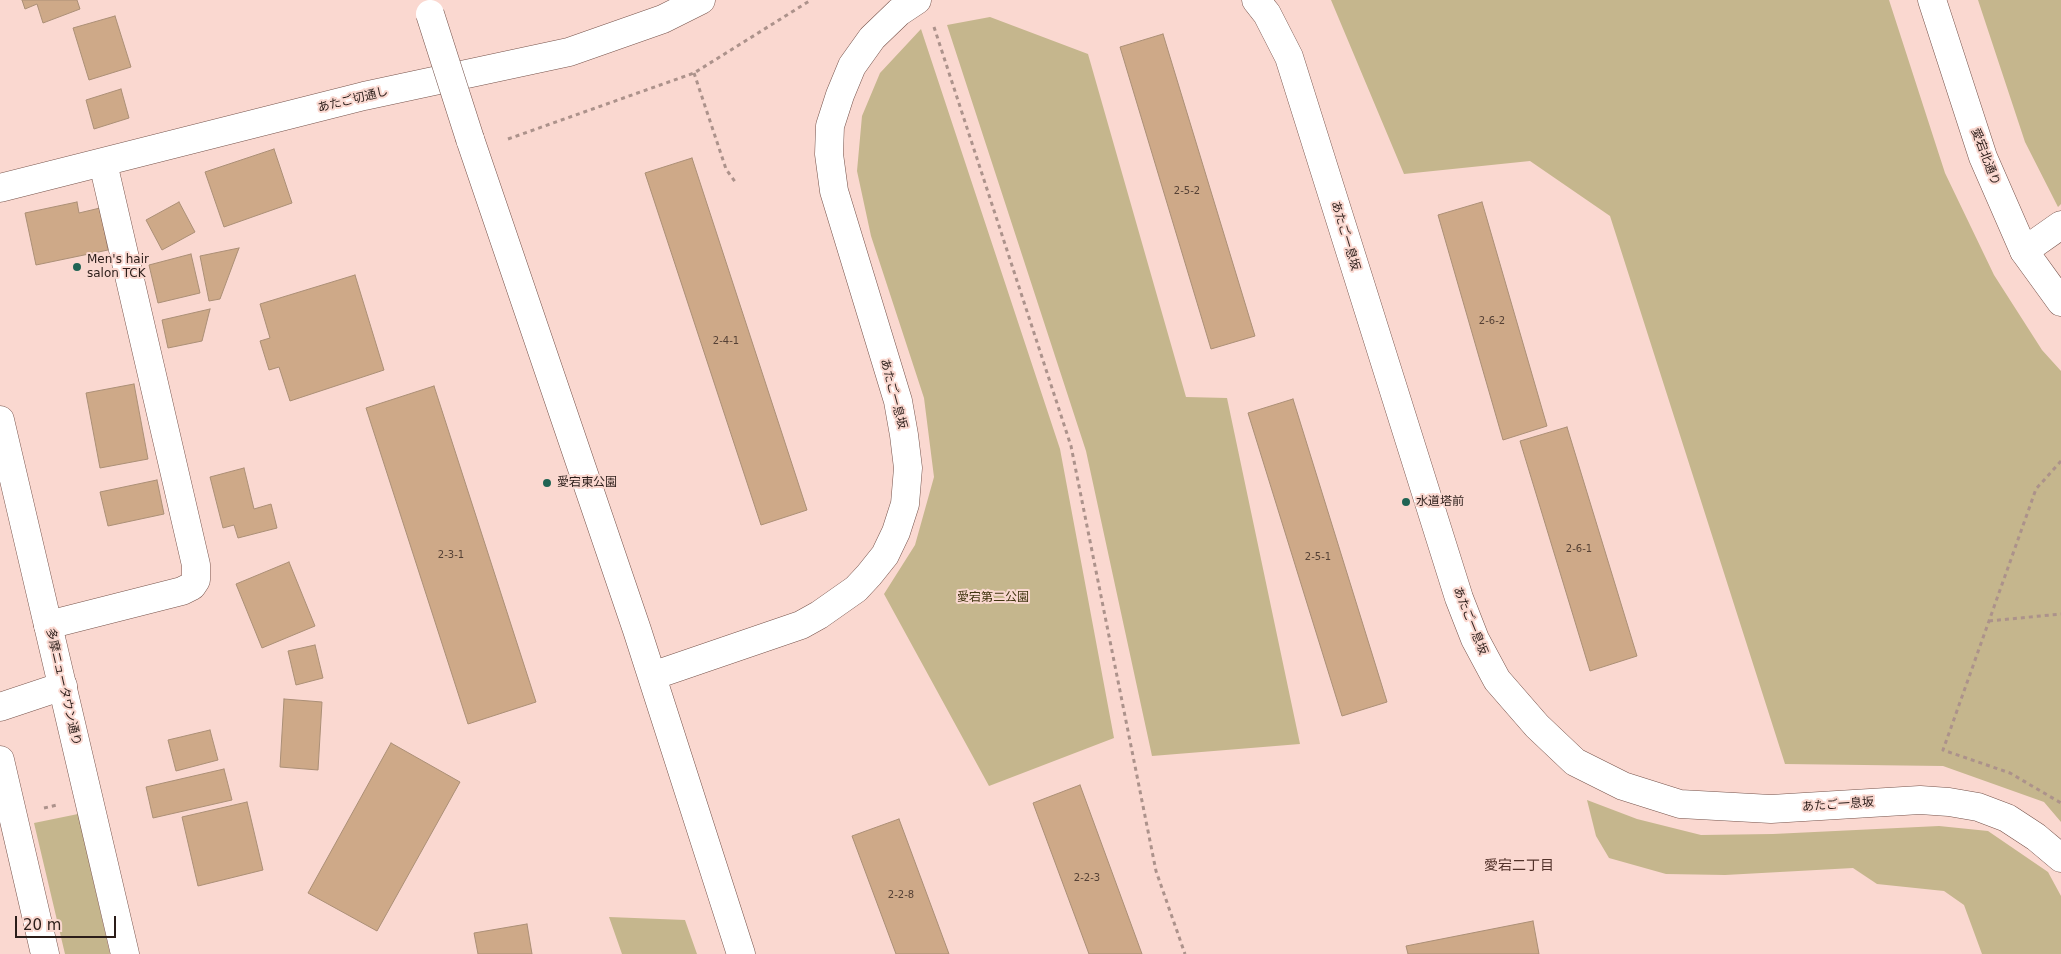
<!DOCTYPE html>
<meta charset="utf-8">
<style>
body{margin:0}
#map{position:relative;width:2061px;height:954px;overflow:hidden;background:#fad8d0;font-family:"DejaVu Sans",sans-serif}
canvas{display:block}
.scale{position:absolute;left:15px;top:916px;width:101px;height:22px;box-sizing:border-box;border:2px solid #2b1d19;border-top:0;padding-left:6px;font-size:15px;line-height:18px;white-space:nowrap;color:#2b1d19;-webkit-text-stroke:4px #fad8d0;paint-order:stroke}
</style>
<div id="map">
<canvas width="2061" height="954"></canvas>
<div class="scale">20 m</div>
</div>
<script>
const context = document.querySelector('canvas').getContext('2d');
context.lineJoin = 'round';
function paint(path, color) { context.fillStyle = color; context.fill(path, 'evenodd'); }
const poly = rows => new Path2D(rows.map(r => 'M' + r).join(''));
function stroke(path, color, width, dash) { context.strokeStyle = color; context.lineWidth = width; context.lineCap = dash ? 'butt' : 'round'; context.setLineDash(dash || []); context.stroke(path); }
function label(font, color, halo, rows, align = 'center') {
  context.font = font + ' "DejaVu Sans","Noto Sans JP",sans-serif'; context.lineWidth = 4; context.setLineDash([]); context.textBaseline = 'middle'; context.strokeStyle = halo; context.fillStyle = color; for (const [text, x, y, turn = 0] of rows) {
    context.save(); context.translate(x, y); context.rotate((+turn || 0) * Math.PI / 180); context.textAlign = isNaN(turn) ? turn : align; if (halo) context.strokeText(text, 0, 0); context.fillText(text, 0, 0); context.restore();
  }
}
const green = poly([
 [1331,0,1889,0,1945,173,1994,275,2042,350,2061,371,2061,822,2044,802,1943,766,1785,764,1610,216,1530,161,1404,174],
 [1978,0,2061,0,2061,204,2058,207,2025,142],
 [990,17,1088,54,1186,397,1227,398,1300,744,1152,756,1086,451,947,25],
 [921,29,1060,449,1114,738,989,786,884,594,915,545,934,477,924,398,871,236,857,171,862,116,880,73],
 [1587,800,1637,819,1701,835,1773,834,1939,826,1988,831,2048,872,2061,896,2061,954,1982,954,1964,905,1944,891,1877,884,1853,868,1725,875,1666,874,1609,858,1596,836],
 [78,814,110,954,65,954,34,823],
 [609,917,685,920,697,954,622,954]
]);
const building = poly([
 [22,0,77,0,80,9,43,23,37,4,25,9,22,0],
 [115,16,131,67,89,80,73,28,115,16],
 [1163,34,1255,336,1211,349,1120,47,1163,34],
 [121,89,129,118,94,129,86,100,121,89],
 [274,149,292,203,224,227,205,172,274,149],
 [692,158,807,510,761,525,645,173,692,158],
 [77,202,79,213,100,208,108,250,36,265,25,213,77,202],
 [179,202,195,232,162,250,146,220,179,202],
 [1482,202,1547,426,1503,440,1438,215,1482,202],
 [239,248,220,299,209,301,200,256,239,248],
 [191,254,200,293,158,303,149,265,191,254],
 [355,275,384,370,290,401,279,367,269,370,260,341,270,338,260,304,355,275],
 [210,309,202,341,168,348,162,320,210,309],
 [134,384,148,459,100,468,86,393,134,384],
 [434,386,536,702,468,724,366,408,434,386],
 [1293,399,1387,702,1342,716,1248,413,1293,399],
 [1567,427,1637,656,1590,671,1520,441,1567,427],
 [244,468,254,509,271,504,277,528,238,538,234,525,223,528,210,477,244,468],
 [157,480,164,514,108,526,100,492,157,480],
 [289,562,315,626,262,648,236,584,289,562],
 [315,645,323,678,296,685,288,651,315,645],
 [284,699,322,702,318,770,280,767,284,699],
 [210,730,218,760,176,771,168,740,210,730],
 [391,743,460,782,377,931,308,893,391,743],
 [224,769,232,800,153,818,146,787,224,769],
 [1080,785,1142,954,1089,954,1033,803,1080,785],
 [247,802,263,870,198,886,182,817,247,802],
 [899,819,949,954,896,954,852,836,899,819],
 [1533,921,1539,954,1408,954,1406,946,1533,921],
 [527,924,532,954,478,954,474,933,527,924]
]);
const path = poly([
 [934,27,1071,446,1156,871,1185,954],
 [694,73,726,169,736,183],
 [508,139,694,73,811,0],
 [2061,461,2036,489,1943,750,2010,773,2061,803],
 [1989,621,2061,614],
 [44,808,57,805]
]);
const minor = poly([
 [2024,251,2061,225],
 [48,625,182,591,192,586,196,580,196,565,103,163]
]);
const tertiary = poly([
 [1256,0,1267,14,1289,57,1459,598,1475,639,1497,680,1537,726,1575,762,1623,786,1680,804,1771,809,1920,800,1949,802,1978,807,2007,818,2036,837,2061,858],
 [1932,0,1983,157,2024,251,2061,302],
 [470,139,637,630,741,954],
 [0,188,364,96,569,52,663,19,701,0],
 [652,676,801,625,819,615,856,589,869,575,885,555,896,532,905,504,908,468,904,435,898,401,834,191,829,154,830,126,840,95,852,66,872,38,899,12,917,0],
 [0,707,63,686]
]);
const secondary = poly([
 [0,420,125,954],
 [0,760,45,954]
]);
const tertiaryBridge = poly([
 [430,14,470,139]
]);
const markers = [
 [77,267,5,"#206454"],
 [547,483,5,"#206454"],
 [1406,502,5,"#206454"]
];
const numberNames = [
 ["2-5-2",1187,191],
 ["2-6-2",1492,321],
 ["2-4-1",726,341],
 ["2-6-1",1579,549],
 ["2-3-1",451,555],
 ["2-5-1",1318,557],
 ["2-2-3",1087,878],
 ["2-2-8",901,895]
];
const streetNames = [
 ["あたご切通し",353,100,-14],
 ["愛宕北通り",1985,157,69],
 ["あたご一息坂",1345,236,73],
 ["あたご一息坂",893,394,75],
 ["あたご一息坂",1470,621,68],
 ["多摩ニュータウン通り",63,687,77],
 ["あたご一息坂",1838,805,-4]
];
const poiNames = [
 ["Men's hair",87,260],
 ["salon TCK",87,274],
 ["愛宕東公園",557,483],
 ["水道塔前",1416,502]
];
const parkNames = [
 ["愛宕第二公園",993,598]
];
const neighbourhoodNames = [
 ["愛宕二丁目",1519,866]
];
paint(green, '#c5b68d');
paint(building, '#cea988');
stroke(building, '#ab8f76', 1);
stroke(minor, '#76534b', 29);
stroke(tertiary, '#76534b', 29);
stroke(secondary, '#76534b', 29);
stroke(path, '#ac928b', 3, [4, 4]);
stroke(minor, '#fff', 28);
stroke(tertiary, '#fff', 28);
stroke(secondary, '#fff', 28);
stroke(tertiaryBridge, '#76534b', 29, []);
stroke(tertiaryBridge, '#fff', 28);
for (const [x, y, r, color] of markers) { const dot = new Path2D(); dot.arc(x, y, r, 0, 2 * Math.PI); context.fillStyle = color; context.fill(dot); stroke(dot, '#fad8d0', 2); }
label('10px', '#544035', null, numberNames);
label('12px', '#2b1d19', '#fad8d0', streetNames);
label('12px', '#2b1d19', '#fad8d0', poiNames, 'left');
label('12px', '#40340f', '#fad8d0', parkNames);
label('14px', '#52322a', '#fad8d0', neighbourhoodNames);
</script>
